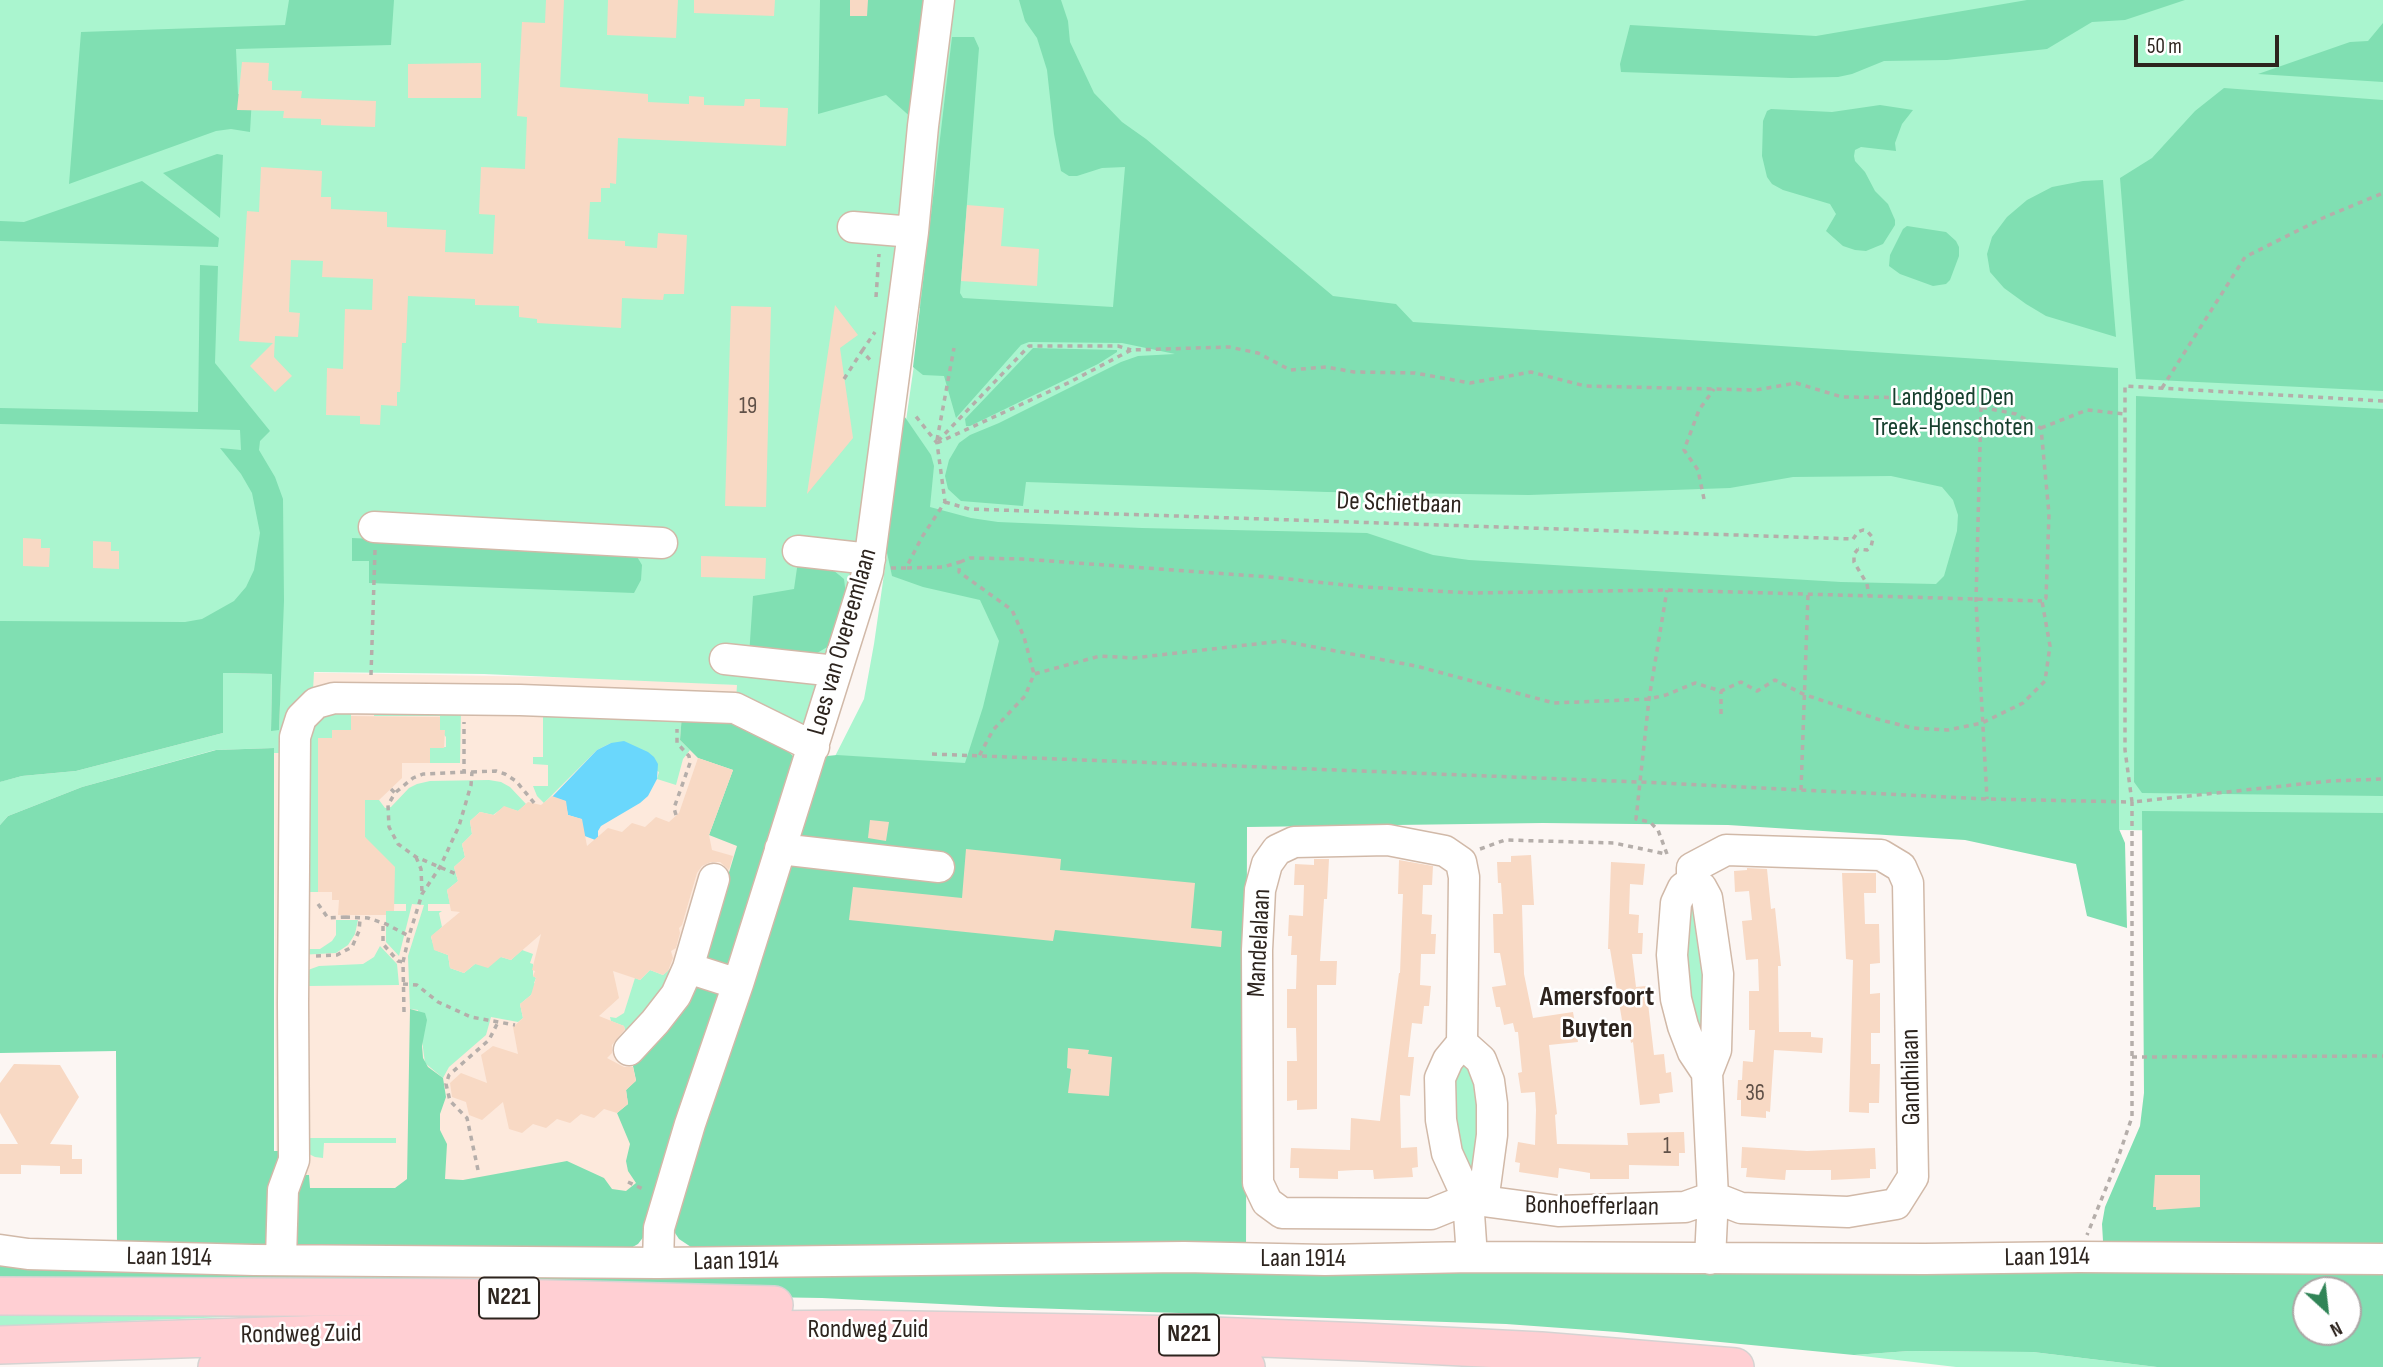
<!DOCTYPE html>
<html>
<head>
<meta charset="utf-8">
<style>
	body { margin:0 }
	#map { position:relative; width:2383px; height:1367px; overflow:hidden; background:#fcf6f3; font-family:"Sofia Sans Condensed",sans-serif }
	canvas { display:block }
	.north { position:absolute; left:2292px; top:1276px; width:70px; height:70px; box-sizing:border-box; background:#fff; border:2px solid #aba7a5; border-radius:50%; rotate:153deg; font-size:19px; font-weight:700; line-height:28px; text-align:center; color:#2d241e }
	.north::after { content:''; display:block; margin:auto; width:24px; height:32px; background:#318457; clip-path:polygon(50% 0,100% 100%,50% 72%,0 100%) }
	.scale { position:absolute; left:2134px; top:35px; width:145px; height:32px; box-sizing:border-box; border:4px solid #2d241e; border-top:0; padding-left:9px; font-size:21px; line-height:24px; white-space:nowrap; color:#2d241e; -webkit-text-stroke:5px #fff; paint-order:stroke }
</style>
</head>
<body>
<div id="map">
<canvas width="2383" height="1367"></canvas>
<div class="north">N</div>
<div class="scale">50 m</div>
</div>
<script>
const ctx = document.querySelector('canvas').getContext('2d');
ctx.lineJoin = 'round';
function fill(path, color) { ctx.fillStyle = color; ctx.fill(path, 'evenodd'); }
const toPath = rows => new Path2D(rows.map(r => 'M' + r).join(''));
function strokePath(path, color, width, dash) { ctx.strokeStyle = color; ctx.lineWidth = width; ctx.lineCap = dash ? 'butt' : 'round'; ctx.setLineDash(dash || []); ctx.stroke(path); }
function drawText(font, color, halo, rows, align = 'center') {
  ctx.font = font + ' "Sofia Sans Condensed",sans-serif'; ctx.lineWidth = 5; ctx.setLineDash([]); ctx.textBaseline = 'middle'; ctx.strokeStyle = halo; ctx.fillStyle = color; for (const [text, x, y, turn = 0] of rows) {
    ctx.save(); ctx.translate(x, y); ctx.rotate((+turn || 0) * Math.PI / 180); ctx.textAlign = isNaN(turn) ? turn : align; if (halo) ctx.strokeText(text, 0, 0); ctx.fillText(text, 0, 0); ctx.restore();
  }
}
fill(toPath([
	[281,672,598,678,820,689,634,1197,276,1193,274,748]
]), '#fde9dc');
fill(toPath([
	[0,0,924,0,903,209,860,530,831,690,812,729,736,700,737,685,484,674,314,672,313,690,289,753,274,753,274,748,215,750,82,787,8,816,0,825,0,782,3,781,22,776,76,771,223,733,223,673,272,674,271,730,279,730,281,672,0,670],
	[953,0,2383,0,2383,833,2030,829,823,780,864,699,874,644,922,309,919,308],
	[375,708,461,709,460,763,430,763,430,748,446,747,446,737,440,730,440,716,374,716],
	[351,709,351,730,332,730,332,738,318,738,318,892,307,892,307,723,311,718],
	[543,709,682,714,680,740,690,750,683,759,676,785,657,779,659,772,611,743,597,750,544,803,537,796,533,786,548,786,548,765,533,764,533,757,543,757],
	[489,780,501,782,510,787,526,804,518,811,504,807,493,815,480,812,470,821,472,834,462,844,465,857,454,867,458,881,447,890,450,904,428,904,428,911,442,911,439,913,442,927,431,937,435,950,448,955,450,968,464,973,475,964,501,957,511,960,522,950,533,954,530,963,533,964,533,976,536,978,534,983,537,985,531,995,520,1004,523,1018,518,1022,491,1017,486,1035,449,1067,443,1078,425,1063,418,1010,410,1009,408,956,424,905,412,904,399,956,386,942,386,911,406,911,406,904,387,904,365,837,365,793,372,800,379,800,385,808,391,807,409,788,417,784,430,781],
	[1689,890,1699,895,1709,1049,1683,995],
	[336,920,358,920,355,934,348,945,336,953,298,955,307,949,320,949,332,941,336,935],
	[380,946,397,964,399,985,309,986,309,1003,304,1003,304,974,308,970,319,966,363,964,374,957],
	[674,965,680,968,627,1039,624,1026,611,1021,610,1017,616,1018,624,1013,635,978,640,980,650,970,663,975],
	[1459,1060,1465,1060,1484,1087,1473,1190,1445,1104],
	[303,1124,309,1124,309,1138,396,1138,396,1143,324,1143,323,1158,315,1157,307,1153],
	[0,1301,279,1315,0,1326],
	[1909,1351,2033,1352,2157,1367,1956,1367,1854,1355]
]), '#aaf5cf');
fill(toPath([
	[289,0,394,0,391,45,236,49,238,94,252,97,250,132,231,129,216,131,69,184,81,32,285,25],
	[820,0,938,0,923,128,886,95,818,114],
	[1019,0,1061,0,1068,21,1070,42,1094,93,1122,122,1146,139,1333,296,1396,304,1413,322,2118,368,2119,829,2125,843,2127,928,2087,916,2076,864,1965,840,1728,825,1543,823,1247,827,1246,1250,703,1251,691,1247,679,1239,671,1227,818,762,827,756,837,755,965,763,983,707,999,641,980,600,923,587,892,576,886,548,898,407,931,455,934,466,930,507,971,518,998,522,1142,528,1367,533,1433,555,1469,560,1841,582,1936,584,1944,576,1957,531,1958,515,1953,500,1942,487,1891,476,1793,477,1730,488,1529,495,1327,492,1026,482,1023,506,961,501,948,489,945,476,949,460,959,443,970,435,999,423,1121,362,1138,356,1175,354,1122,343,1029,342,1021,345,956,418,944,376,923,375,913,367,952,37,974,37,979,48,960,293,963,298,1113,307,1125,167,1102,168,1077,176,1069,176,1061,171,1054,134,1047,70,1037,38,1025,21],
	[2027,0,2185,0,2125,20,2092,22,2047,49,1947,60,1884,61,1852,74,1838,77,1791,78,1621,72,1620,64,1630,25,1816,36],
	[2383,23,2383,82,2258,74,2350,42,2368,41],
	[2224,88,2383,100,2383,391,2136,379,2120,178,2152,158,2195,111],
	[1880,105,1913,110,1902,124,1895,143,1896,151,1861,147,1855,150,1854,156,1855,161,1865,172,1875,191,1888,204,1895,220,1895,225,1883,244,1866,251,1855,250,1843,246,1826,231,1836,214,1830,204,1783,190,1772,184,1767,177,1762,156,1763,121,1767,111,1771,109,1832,112],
	[217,154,223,155,220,218,163,173],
	[2103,180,2116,337,2046,316,2026,304,2004,288,1990,272,1987,254,1992,237,2007,217,2027,200,2052,187,2083,181],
	[142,181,219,238,218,247,0,241,0,221,24,222],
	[1907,226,1946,232,1956,241,1959,247,1959,256,1950,280,1946,284,1933,286,1900,274,1889,266,1890,255,1903,229],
	[200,265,218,266,215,363,270,431,260,441,259,450,275,477,283,499,284,601,279,730,271,731,272,674,223,673,223,733,76,771,22,776,0,782,0,621,185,622,202,619,234,601,246,587,254,570,260,533,252,493,241,474,220,448,241,450,240,430,0,424,0,408,198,412],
	[1033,348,1117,350,1117,352,1098,364,970,426,966,426,965,419],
	[2136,396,2383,409,2383,796,2142,793,2134,782],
	[352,538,633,550,642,565,641,580,634,593,369,583,369,561,352,561],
	[798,561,833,570,844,579,846,595,829,646,812,656,749,656,753,596,794,589],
	[682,714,732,715,784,747,797,760,734,972,702,962,737,846,709,835,733,770,698,758,680,740],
	[274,748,274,1151,288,1151,280,1175,309,1175,310,1188,395,1188,407,1179,410,1009,425,1013,427,1020,422,1046,423,1058,428,1067,443,1078,446,1097,440,1114,440,1130,447,1144,445,1179,463,1180,567,1161,604,1178,612,1189,626,1191,636,1183,628,1171,626,1161,630,1144,617,1113,628,1104,626,1090,636,1080,633,1066,645,1043,695,982,727,994,648,1231,638,1244,629,1249,117,1250,116,1051,0,1053,0,825,8,816,82,787,216,750],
	[2142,811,2383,813,2383,1245,2103,1241,2102,1224,2105,1207,2140,1126,2144,1093],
	[75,1265,2010,1273,2383,1271,2383,1367,2157,1367,2033,1352,1909,1351,1854,1355,1617,1332,1506,1324,1000,1307,822,1298,0,1284,0,1266],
	[2306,1290,2348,1290,2348,1332,2306,1332]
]), '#80dfb2');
fill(toPath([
	[624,741,648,752,654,757,658,764,657,779,648,796,640,803,601,826,598,831,598,841,582,835,581,819,568,815,565,801,552,797,597,750,611,743]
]), '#6ad7fc');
fill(toPath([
	[546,0,564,0,560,87,648,94,648,102,689,104,689,96,704,97,704,105,744,106,745,99,760,99,760,107,788,108,786,146,618,138,616,184,610,183,610,188,601,188,601,202,590,202,588,239,625,241,625,246,657,248,658,233,687,235,684,294,664,294,663,300,622,298,621,328,537,323,537,319,519,317,519,306,475,305,475,299,408,296,406,343,402,343,400,392,397,392,397,406,381,405,380,425,360,424,360,416,326,415,327,368,343,369,345,309,372,310,373,279,322,277,323,261,291,260,289,312,300,313,298,337,275,336,274,357,292,376,275,392,250,366,273,343,239,341,247,211,259,212,261,167,322,171,321,197,331,197,331,209,387,212,387,227,446,230,445,252,493,254,495,215,479,214,481,167,525,169,527,117,517,116,522,22,545,23],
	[608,0,678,0,676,38,607,35],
	[694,0,775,0,774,16,694,13],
	[850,0,868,0,867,16,850,16],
	[242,62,269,63,268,81,272,81,272,90,302,91,301,98,376,101,375,127,321,125,321,119,283,118,284,111,237,110],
	[481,63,481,98,408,98,408,64],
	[967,205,1004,208,1001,246,1039,249,1037,286,961,281],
	[835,305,858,335,840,348,853,438,807,494],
	[731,306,771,307,766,507,725,506],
	[23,538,41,539,41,548,50,548,49,567,23,566],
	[93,541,111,542,111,551,119,551,119,569,93,568],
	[701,556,766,558,765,579,701,577],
	[351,716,440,717,440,730,445,730,444,748,430,748,430,763,402,763,402,778,379,800,365,800,365,837,395,867,394,911,386,911,386,915,338,915,339,900,332,900,332,892,318,892,318,738,332,738,332,730,351,730],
	[698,758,733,770,709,835,712,850,733,856,729,870,720,862,711,862,702,866,697,873,682,925,679,928,680,933,676,948,671,951,673,958,668,971,663,975,650,970,640,980,613,971,619,998,599,1016,624,1026,625,1029,612,1045,612,1053,607,1058,624,1067,633,1067,636,1081,626,1090,628,1104,617,1113,604,1109,594,1118,581,1114,570,1123,557,1119,546,1128,533,1124,522,1133,509,1129,503,1102,482,1120,469,1115,466,1102,452,1097,450,1083,461,1073,487,1083,481,1055,493,1046,518,1054,513,1027,523,1018,520,1004,531,995,536,978,533,976,535,971,532,970,541,934,511,960,501,957,488,968,475,964,464,973,450,968,448,955,434,950,431,936,460,912,451,911,447,890,458,881,454,867,465,857,462,844,472,834,470,821,480,812,494,815,504,806,518,811,528,802,541,805,552,796,566,801,568,815,582,819,587,846,608,828,622,832,632,823,645,827,656,817,669,822,679,813],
	[870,820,889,822,886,841,868,838],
	[966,849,1061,859,1060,870,1195,883,1191,928,1222,931,1221,947,1055,930,1053,941,849,920,853,887,962,898],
	[1531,855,1534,905,1522,905,1524,974,1533,1018,1573,1012,1578,1042,1549,1045,1557,1114,1555,1115,1557,1144,1628,1145,1627,1133,1684,1132,1685,1153,1679,1153,1679,1166,1629,1165,1629,1179,1590,1179,1590,1173,1559,1168,1558,1178,1519,1172,1520,1163,1515,1162,1518,1142,1535,1145,1536,1110,1535,1092,1521,1093,1518,1073,1522,1072,1518,1032,1515,1032,1513,1023,1504,1025,1500,1007,1496,1007,1492,987,1506,985,1500,953,1494,953,1493,914,1503,914,1501,883,1498,883,1497,862,1511,862,1511,856],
	[1314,859,1329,859,1327,899,1324,899,1320,961,1337,961,1336,985,1317,985,1317,1109,1297,1110,1297,1100,1287,1101,1287,1061,1297,1061,1296,1028,1287,1028,1287,989,1296,989,1297,955,1291,955,1292,936,1288,936,1289,915,1303,916,1304,885,1294,885,1295,864,1314,865],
	[1399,860,1433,866,1432,885,1423,885,1422,914,1432,915,1431,934,1436,934,1435,954,1421,954,1420,985,1431,986,1429,1006,1424,1006,1422,1024,1412,1023,1408,1057,1414,1057,1410,1096,1400,1095,1401,1148,1417,1147,1418,1167,1412,1168,1413,1177,1374,1179,1373,1170,1356,1170,1338,1171,1338,1179,1299,1178,1299,1168,1290,1168,1291,1148,1350,1150,1351,1118,1380,1121,1399,973,1400,973,1403,894,1398,894],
	[1611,862,1645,864,1643,885,1630,884,1629,914,1639,915,1638,933,1643,933,1642,954,1632,954,1636,987,1646,986,1654,1055,1664,1054,1666,1073,1671,1072,1673,1092,1659,1094,1660,1103,1640,1105,1633,1042,1631,1043,1630,1038,1625,1038,1610,949,1608,949],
	[1747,868,1767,869,1771,909,1775,908,1781,966,1778,966,1779,1032,1811,1032,1811,1037,1823,1038,1822,1053,1774,1050,1770,1112,1766,1111,1766,1118,1741,1116,1741,1100,1737,1100,1738,1080,1742,1080,1743,1061,1753,1062,1755,1030,1749,1030,1749,991,1759,991,1758,959,1746,960,1742,921,1752,920,1749,891,1735,892,1734,871,1747,870],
	[1842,873,1876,873,1876,893,1864,893,1865,924,1879,924,1880,963,1870,964,1870,994,1880,993,1880,1033,1871,1033,1871,1064,1880,1064,1879,1103,1869,1103,1869,1113,1849,1112,1853,960,1846,959],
	[1068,1048,1089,1050,1088,1054,1112,1057,1109,1096,1068,1093,1071,1069,1067,1068],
	[14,1064,60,1065,79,1097,50,1144,72,1145,72,1159,82,1159,82,1174,60,1174,60,1166,21,1165,21,1174,0,1174,0,1144,18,1144,0,1113,0,1083],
	[1742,1147,1807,1151,1875,1148,1876,1169,1870,1169,1870,1178,1831,1180,1831,1170,1786,1170,1785,1180,1746,1177,1747,1168,1741,1168],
	[2155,1175,2200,1175,2200,1207,2156,1210,2156,1207,2153,1207]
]), '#f8d9c4');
const minor = toPath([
	[853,227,913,232],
	[374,527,662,543],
	[798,551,870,559],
	[725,659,836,671],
	[780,849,939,867],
	[1692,882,1692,868,1726,850,1881,855,1901,867,1908,883,1913,1177,1896,1204,1848,1212,1741,1208,1713,1197,1707,1073],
	[1692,882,1701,887,1707,898,1718,974,1716,1050,1707,1073,1693,1052,1683,1026,1676,999,1672,955,1676,903,1683,888,1692,882],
	[688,968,738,984],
	[1462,1043,1464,877,1461,862,1445,851,1388,840,1294,842,1277,850,1267,864,1260,890,1257,950,1258,1183,1267,1202,1282,1213,1431,1214,1468,1199,1485,1187,1492,1135,1492,1104,1489,1081,1481,1060,1462,1043,1448,1060,1440,1078,1441,1120,1447,1153,1468,1199,1472,1257],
	[629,1050,655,1022,676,995,688,968,714,879],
	[1468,1199,1558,1211,1685,1207,1713,1197,1710,1259],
	[0,1250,28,1254,254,1260,658,1263,1184,1257,1325,1260,1472,1257,1925,1259,2079,1257,2383,1259],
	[281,1259,283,1190,294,1160,293,1003,295,737,301,718,316,703,334,698,520,700,735,708,814,747],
	[658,1263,659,1228,690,1124,738,984,868,571,913,232,923,126,939,0]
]);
const major = toPath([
	[0,1296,509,1298,774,1305],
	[0,1345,330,1334,860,1329,1187,1335,1364,1342,1541,1351,1735,1367],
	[217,1367,404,1362,766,1358,1246,1367]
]);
strokePath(minor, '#d1b9a8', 33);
strokePath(major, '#d5d3d2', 40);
strokePath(toPath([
	[876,297,879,254],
	[862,351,875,332],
	[844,379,862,351,872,362],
	[2162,388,2245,257,2325,217,2383,193],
	[2383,401,2125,386,2125,750,2132,802,2330,781,2383,779],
	[1981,407,1976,601,1987,799],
	[2041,428,2087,410,2125,414],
	[937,440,954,348],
	[938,441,1029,346,1118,346,1131,350],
	[937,443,1070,382,1131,350,1229,347,1258,353,1290,370,1326,367,1354,372,1415,373,1470,383,1531,372,1585,386,1756,390,1796,383,1842,397,1959,398,1981,407,2016,414,2041,428,2049,514,2046,598,2042,601,2050,646,2045,681,2023,703,1982,723,1948,730,1912,728,1877,719,1803,694,1775,680,1757,691,1741,682,1721,691,1695,683,1666,695,1649,699,1554,703,1416,666,1282,641,1133,658,1100,656,1034,674,1025,696,993,730,978,758],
	[1704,499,1698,470,1684,450,1699,410,1714,389],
	[945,502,969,509,1853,539],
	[1853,539,1858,532,1863,530,1867,531,1873,538,1871,547,1867,550,1858,549],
	[1858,549,1854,554,1854,562,1867,584,1869,596],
	[960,562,970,558,1022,559,1269,577,1364,587,1471,593,1667,590,2042,601],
	[891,568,906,568,922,537,945,502,937,443,914,414],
	[907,568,943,567,960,562,959,572,1012,610,1024,637,1034,674],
	[371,675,375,550],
	[1721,714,1721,691],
	[932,754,1639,782,1987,799,2132,802,2132,1117,2117,1161,2087,1235],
	[472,772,496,771,505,774,516,781,535,804],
	[391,789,395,793,388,805,389,827,398,844,416,857,456,874],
	[1801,790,1808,594],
	[396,792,413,778,423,774,464,772],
	[676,815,674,808,690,763,689,756,677,743,677,729],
	[1480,849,1505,840,1614,843,1666,854],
	[1667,854,1658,830,1650,822,1636,819,1649,699,1667,590],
	[416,857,421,869,422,892],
	[318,904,328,918,345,917,345,915],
	[345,917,368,918,386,924,409,936],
	[383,926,383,944,398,961,403,962],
	[316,956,337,955,352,947,359,931,360,920],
	[403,984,417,985,438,1002,471,1017,515,1025],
	[404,1012,403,962,409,936,422,894,440,867,459,826,471,785,472,772,464,772,464,722],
	[2132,1057,2383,1056],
	[478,1170,467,1118,450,1101,446,1084,449,1075,489,1040,498,1022],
	[628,1182,645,1190]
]), '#b5aeaa', 3.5, [5, 5]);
strokePath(minor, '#fff', 30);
strokePath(major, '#ffcfd3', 37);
drawText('23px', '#605148', null, [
	["19",748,407],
	["36",1755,1094],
	["1",1667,1147]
]);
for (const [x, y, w] of [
	[509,1298,60],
	[1189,1335,60]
]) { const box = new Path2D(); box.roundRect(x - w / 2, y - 20.5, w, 41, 5); ctx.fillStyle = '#fff'; ctx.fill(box); strokePath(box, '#2d241e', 2); }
drawText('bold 24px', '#2d241e', null, [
	["N221",509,1298],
	["N221",1189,1335]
]);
drawText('26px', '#17402e', '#fff', [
	["Landgoed Den",1953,398],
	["Treek-Henschoten",1953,428]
]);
drawText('26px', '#2d241e', '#fff', [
	["De Schietbaan",1399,504,2],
	["Loes van Overeemlaan",843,642,-74],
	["Mandelalaan",1260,943,-87],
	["Gandhilaan",1912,1077,-91],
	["Bonhoefferlaan",1592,1207,1],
	["Laan 1914",169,1258,1],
	["Laan 1914",2047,1258,-1],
	["Laan 1914",1303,1259],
	["Laan 1914",736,1262,-1],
	["Rondweg Zuid",868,1330],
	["Rondweg Zuid",301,1335,-1]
]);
drawText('bold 28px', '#2d241e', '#fff', [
	["Amersfoort",1597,998],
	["Buyten",1597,1030]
]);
</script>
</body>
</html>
